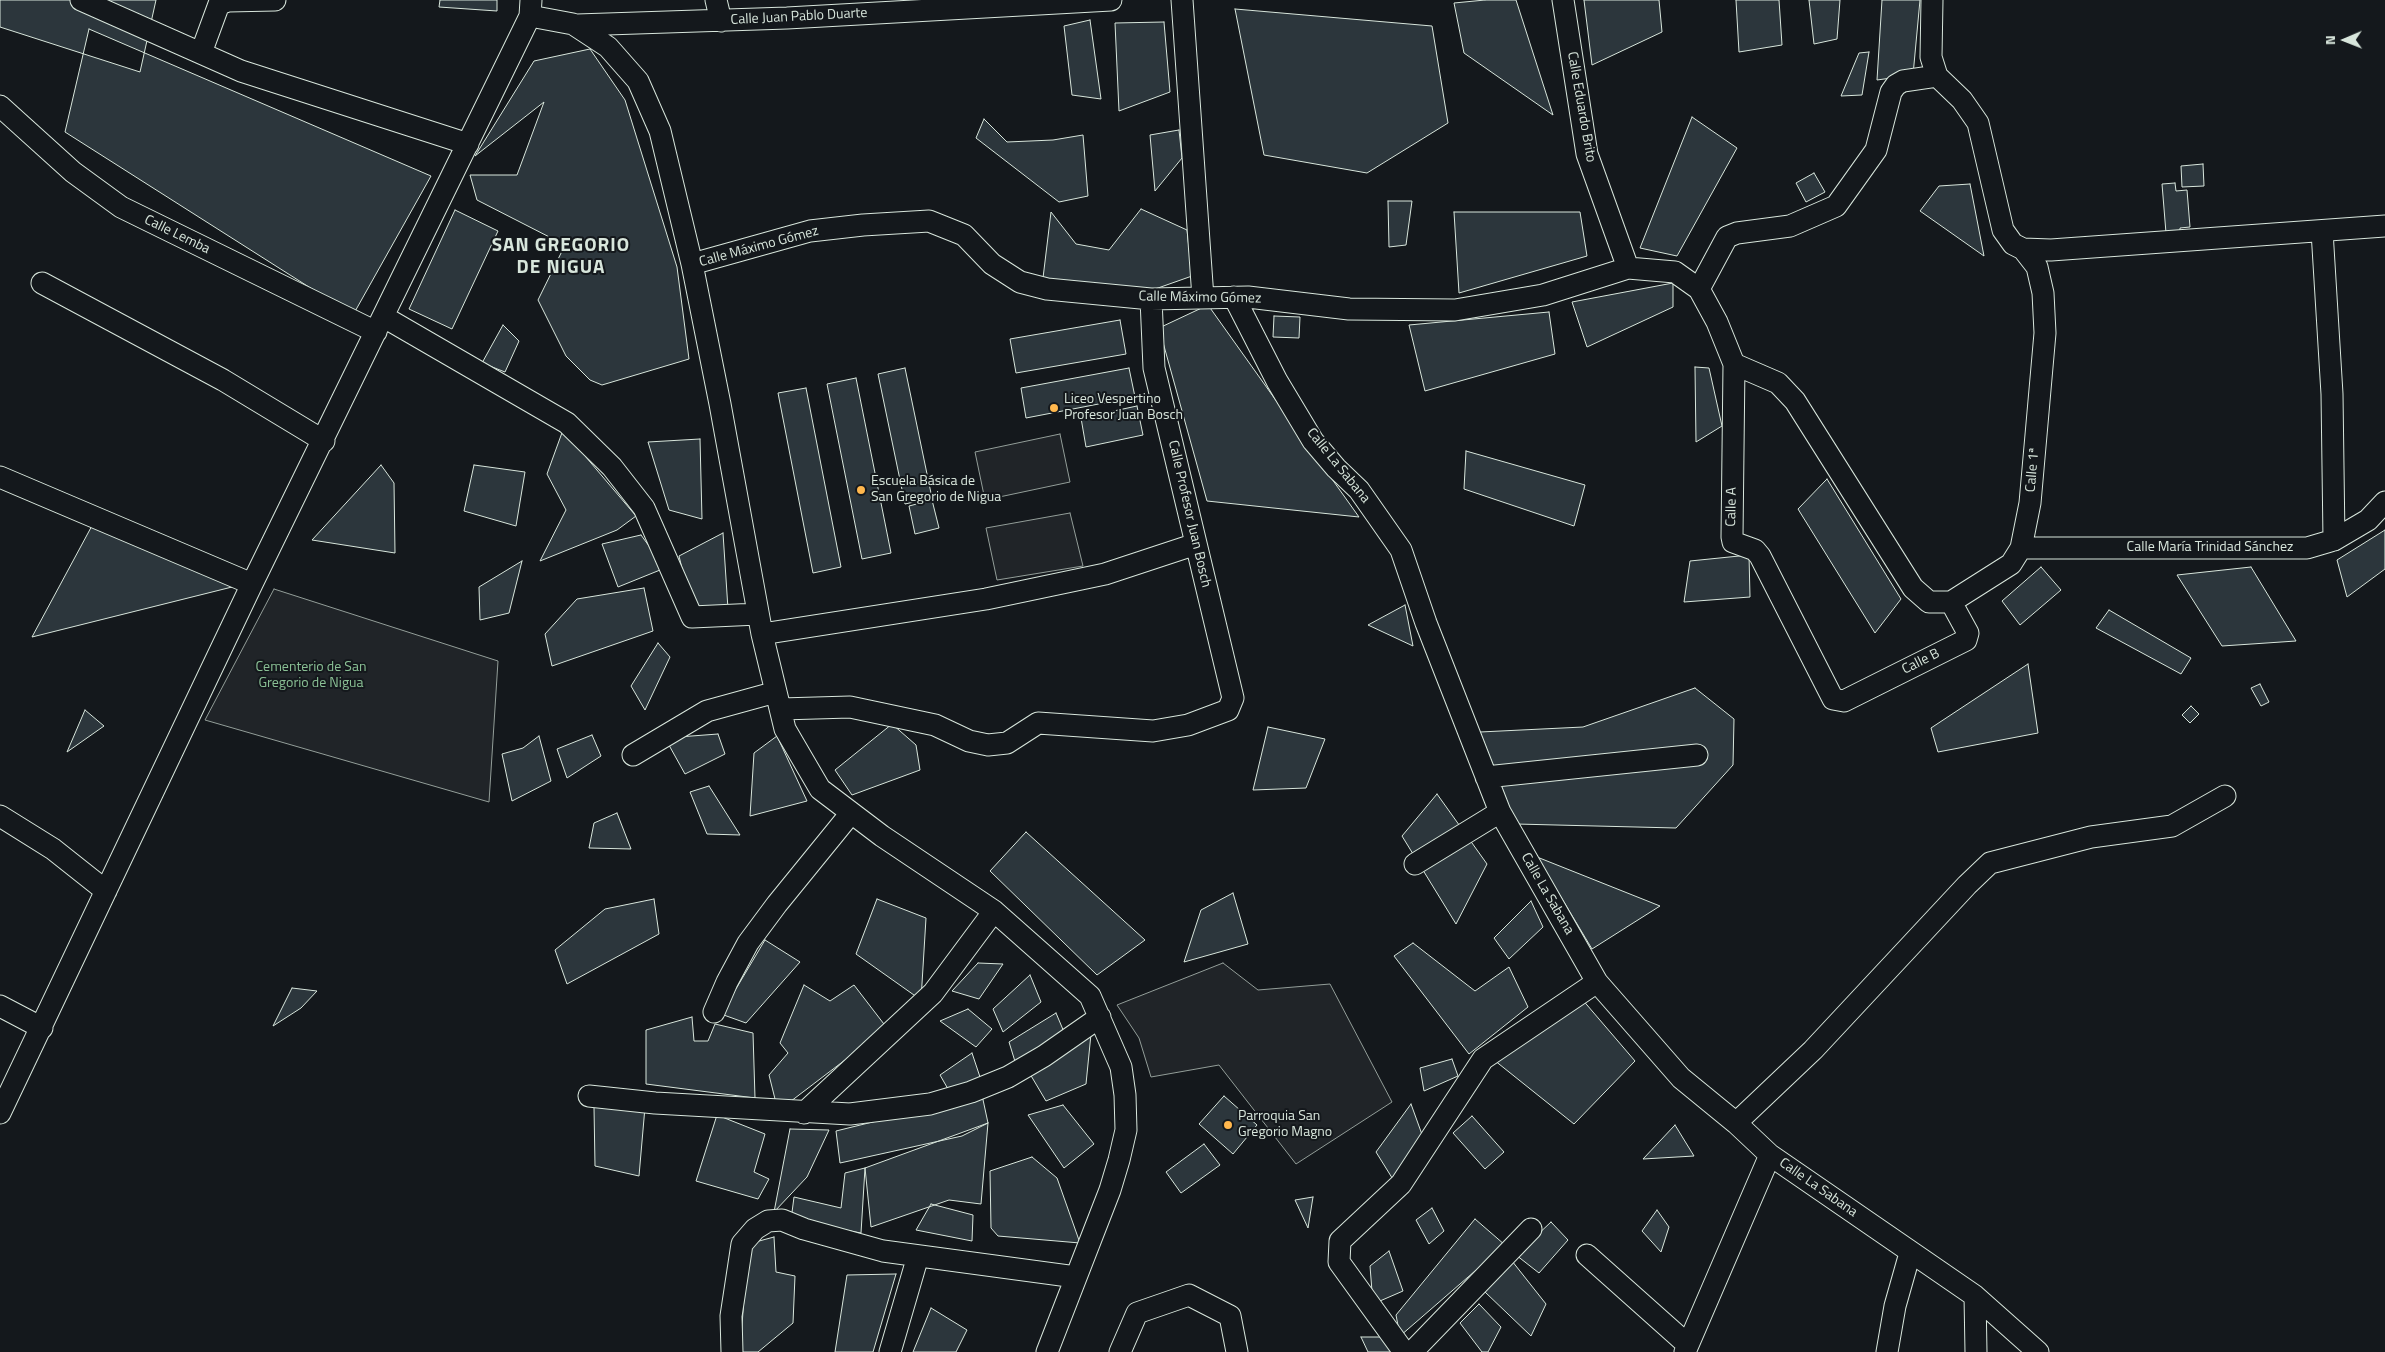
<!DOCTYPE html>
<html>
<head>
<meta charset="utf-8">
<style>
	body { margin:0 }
	#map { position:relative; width:2385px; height:1352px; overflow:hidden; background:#14181c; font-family:"Titillium Web",sans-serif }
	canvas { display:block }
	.north { position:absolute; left:2320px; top:15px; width:50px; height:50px; -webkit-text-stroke:4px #14181c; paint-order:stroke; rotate:269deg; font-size:14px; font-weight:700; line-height:20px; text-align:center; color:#d8e6dc }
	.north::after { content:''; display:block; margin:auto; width:18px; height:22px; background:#d8e6dc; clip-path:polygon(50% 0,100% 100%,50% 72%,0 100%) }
</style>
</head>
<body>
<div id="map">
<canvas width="2385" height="1352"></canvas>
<div class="north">N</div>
</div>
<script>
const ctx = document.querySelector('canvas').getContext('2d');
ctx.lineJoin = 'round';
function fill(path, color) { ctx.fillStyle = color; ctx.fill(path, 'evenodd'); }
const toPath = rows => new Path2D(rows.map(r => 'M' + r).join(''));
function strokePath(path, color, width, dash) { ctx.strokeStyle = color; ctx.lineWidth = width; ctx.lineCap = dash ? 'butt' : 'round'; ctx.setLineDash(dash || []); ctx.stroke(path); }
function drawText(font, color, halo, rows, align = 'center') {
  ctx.font = font + ' "Titillium Web",sans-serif'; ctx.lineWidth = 4; ctx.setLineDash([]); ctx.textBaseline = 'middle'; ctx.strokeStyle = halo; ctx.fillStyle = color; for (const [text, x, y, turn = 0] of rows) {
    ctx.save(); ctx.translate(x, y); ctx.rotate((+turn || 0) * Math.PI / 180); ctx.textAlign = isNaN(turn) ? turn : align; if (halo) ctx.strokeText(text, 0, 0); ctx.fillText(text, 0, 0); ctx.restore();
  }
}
const green = toPath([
	[1060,434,1070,482,985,500,975,452,1060,434],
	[1070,513,1083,566,997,580,986,528,1070,513],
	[274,589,498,661,489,802,205,720,274,589],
	[1223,963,1258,990,1330,984,1392,1102,1296,1164,1219,1065,1151,1077,1139,1038,1117,1005,1223,963]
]);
fill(green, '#202428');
strokePath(green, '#939e99', 1);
const building = toPath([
	[0,0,156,0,140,72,0,27,0,0],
	[440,0,497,0,497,11,439,7,440,0],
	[1485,0,1516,0,1553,115,1464,53,1454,3,1485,0],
	[1584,0,1659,0,1662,32,1592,65,1584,0],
	[1736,0,1779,0,1782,45,1739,52,1736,0],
	[1809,0,1840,0,1837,39,1814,44,1809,0],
	[1882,0,1920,0,1913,75,1877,80,1882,0],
	[1235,9,1432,26,1448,123,1367,173,1264,155,1235,9],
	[1090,20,1101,99,1072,95,1064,26,1090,20],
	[1164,22,1170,92,1119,111,1115,23,1164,22],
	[89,29,431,176,353,315,65,132,89,29],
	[590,49,625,100,677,267,689,359,602,385,590,380,566,356,538,300,565,245,477,200,470,175,517,175,544,102,475,156,534,61,590,49],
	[1869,52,1862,95,1841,96,1859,53,1869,52],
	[1692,117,1737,148,1677,256,1640,248,1692,117],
	[984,119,1007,142,1053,140,1083,135,1088,196,1059,202,976,138,984,119],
	[1179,130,1182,158,1155,191,1150,135,1179,130],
	[2203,164,2204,186,2182,187,2181,166,2203,164],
	[1814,173,1825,192,1806,202,1796,183,1814,173],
	[2175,183,2176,191,2187,190,2190,227,2180,228,2180,232,2166,233,2162,184,2175,183],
	[1970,184,1984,256,1920,211,1939,186,1970,184],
	[1388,201,1412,201,1406,245,1389,247,1388,201],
	[1141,209,1187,230,1192,276,1141,294,1043,278,1051,212,1076,244,1109,250,1141,209],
	[455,210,498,231,452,329,409,309,455,210],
	[1454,212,1580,212,1587,256,1459,293,1454,212],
	[1673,283,1673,307,1587,347,1572,302,1673,283],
	[1208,305,1359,517,1207,501,1159,328,1208,305],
	[1549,312,1555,354,1425,391,1409,325,1549,312],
	[1274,316,1300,317,1299,338,1273,337,1274,316],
	[1120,320,1126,354,1016,373,1010,339,1120,320],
	[503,325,519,341,505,372,482,363,503,325],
	[1695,367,1709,368,1722,426,1696,442,1695,367],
	[905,368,932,498,905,504,878,374,905,368],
	[1129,368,1135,397,1026,418,1021,388,1129,368],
	[856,378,891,553,862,559,827,384,856,378],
	[806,388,841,567,813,573,778,393,806,388],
	[1137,406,1143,435,1086,447,1081,418,1137,406],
	[563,430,636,516,617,530,540,561,566,510,547,474,563,430],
	[700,439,702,519,669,510,648,442,700,439],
	[1466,451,1585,485,1574,526,1464,489,1466,451],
	[381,465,394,483,395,553,312,540,381,465],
	[474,465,525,472,516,526,464,511,474,465],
	[1827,479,1901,599,1875,633,1798,509,1827,479],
	[932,500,939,528,915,534,909,506,932,500],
	[94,522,232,587,32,637,94,522],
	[2385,530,2385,569,2347,597,2337,560,2385,530],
	[723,533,728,609,693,614,679,556,723,533],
	[641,535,665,568,618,587,602,544,641,535],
	[1749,555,1750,597,1684,602,1690,561,1749,555],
	[522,561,509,613,480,620,479,587,522,561],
	[2041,567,2061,590,2020,625,2002,601,2041,567],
	[2251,567,2296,641,2222,646,2177,575,2251,567],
	[644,588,653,631,552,666,545,634,577,599,644,588],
	[1405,605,1413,646,1368,625,1405,605],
	[2109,610,2191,658,2181,674,2096,628,2109,610],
	[658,643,670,657,645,710,631,686,658,643],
	[2028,664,2038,733,1938,752,1931,728,2028,664],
	[2260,684,2269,702,2261,706,2251,688,2260,684],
	[1695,688,1734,719,1733,765,1676,828,1516,824,1480,732,1583,727,1695,688],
	[2191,706,2199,714,2190,723,2182,715,2191,706],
	[85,710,104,726,67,752,85,710],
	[892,724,916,745,920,770,852,795,835,770,892,724],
	[1268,727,1325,739,1306,788,1253,790,1268,727],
	[718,734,725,754,685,774,665,738,718,734],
	[592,735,601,756,567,778,557,749,592,735],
	[539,736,551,781,512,801,502,754,523,748,539,736],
	[777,736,807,801,750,816,754,753,777,736],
	[709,786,740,835,707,834,690,792,709,786],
	[1437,794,1487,864,1456,924,1402,836,1437,794],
	[617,813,631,849,589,848,594,823,617,813],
	[1026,832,1145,940,1097,975,990,871,1026,832],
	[1537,857,1660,906,1592,949,1537,857],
	[1233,893,1248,944,1184,962,1201,910,1233,893],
	[654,899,659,934,567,984,555,950,605,909,654,899],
	[877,899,926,918,921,1000,856,954,877,899],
	[1531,901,1543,927,1509,959,1494,938,1531,901],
	[765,940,800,962,746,1023,721,1014,765,940],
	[1413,943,1475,991,1509,967,1528,1007,1469,1054,1394,956,1413,943],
	[978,963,1003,964,979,999,952,991,978,963],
	[1030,975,1041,1002,1003,1032,993,1009,1030,975],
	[804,985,830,1001,854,985,887,1028,778,1111,769,1075,788,1053,780,1043,804,985],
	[292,988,317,991,301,1008,273,1026,292,988],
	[1581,998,1635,1061,1574,1124,1494,1060,1581,998],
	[968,1009,992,1029,976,1047,940,1021,968,1009],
	[1056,1013,1064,1032,1017,1068,1009,1042,1056,1013],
	[692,1017,694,1041,708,1041,715,1024,753,1033,755,1098,646,1084,646,1030,692,1017],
	[1091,1034,1086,1084,1046,1101,1030,1074,1091,1034],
	[972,1053,982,1083,952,1096,940,1075,972,1053],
	[1452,1059,1458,1076,1424,1091,1420,1068,1452,1059],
	[982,1095,988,1123,962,1136,840,1163,836,1131,982,1095],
	[1224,1096,1257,1125,1233,1154,1199,1124,1224,1096],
	[1411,1104,1424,1140,1394,1181,1376,1152,1411,1104],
	[1063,1105,1094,1144,1064,1168,1028,1115,1063,1105],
	[594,1107,645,1107,639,1176,595,1166,594,1107],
	[717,1115,765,1134,754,1172,769,1179,758,1199,696,1181,717,1115],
	[1472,1116,1504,1152,1485,1169,1453,1133,1472,1116],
	[988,1123,981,1204,949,1200,871,1227,865,1168,988,1123],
	[1675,1125,1694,1156,1643,1159,1675,1125],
	[790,1129,829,1130,807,1177,774,1212,790,1129],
	[1204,1144,1220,1165,1181,1193,1166,1172,1204,1144],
	[1032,1157,1057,1178,1080,1243,998,1236,991,1228,990,1171,1032,1157],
	[865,1168,861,1233,791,1220,794,1197,841,1208,845,1173,865,1168],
	[1313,1197,1308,1228,1295,1200,1313,1197],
	[931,1204,973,1215,972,1241,916,1230,931,1204],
	[1432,1208,1444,1231,1429,1244,1416,1220,1432,1208],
	[1657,1210,1669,1227,1661,1252,1642,1231,1657,1210],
	[1475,1219,1505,1245,1400,1336,1396,1315,1475,1219],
	[1551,1222,1568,1240,1539,1273,1516,1255,1551,1222],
	[774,1237,776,1272,795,1276,793,1323,758,1352,740,1352,748,1244,774,1237],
	[1389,1251,1403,1291,1373,1304,1370,1266,1389,1251],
	[1512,1261,1546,1304,1531,1336,1485,1292,1512,1261],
	[896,1274,873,1352,835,1352,847,1275,896,1274],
	[1479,1304,1501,1327,1488,1352,1482,1352,1460,1323,1479,1304],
	[931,1308,967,1330,956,1352,913,1352,931,1308],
	[1361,1337,1384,1337,1391,1352,1368,1352,1361,1337]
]);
fill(building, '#2c363c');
strokePath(building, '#d8e6dc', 1);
const minor = toPath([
	[81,0,241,71,468,144],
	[716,0,721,21],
	[1182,0,1203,298],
	[1563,0,1587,154,1628,268],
	[530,16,573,24,608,47,638,81,660,131,692,264,720,404,762,634,785,729,820,789,882,836,994,911,1090,996,1121,1067,1125,1095,1126,1130,1119,1160,1110,1190,1047,1352],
	[577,25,787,18,1111,0],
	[201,53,219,4,228,1,275,0],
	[0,106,73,172,121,207,376,332],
	[2322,231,2332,394,2334,540],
	[2023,249,2051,250,2385,226],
	[692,264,810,231,863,225,929,221,964,235,992,264,1020,282,1047,289,1151,299,1248,297,1349,309,1455,310,1543,295,1628,268,1675,272,1699,289,1717,322,1734,364,1732,537,1733,542,1755,550,1760,556,1833,699,1844,701,1966,640,1968,633,1951,602],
	[42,283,223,380,324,441],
	[1699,289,1727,237,1737,233,1790,226,1836,206,1876,150,1891,92,1896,85,1903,81,1937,76],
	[1234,297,1277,381,1313,441,1336,468,1359,490,1401,550,1426,623,1500,812,1597,982,1681,1078,1736,1123,1770,1155,1975,1296,2038,1352],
	[384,317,567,423,612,467,644,508,692,617,758,614],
	[1734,364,1778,383,1795,401,1913,588,1929,602,1951,602,2011,564,2021,548,2030,503,2045,333,2043,293,2037,267,2023,249,2013,244,2003,230,1978,123,1962,100,1937,76,1931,57,1932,0],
	[0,477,252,584],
	[2021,548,2307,548,2334,540,2368,520,2385,502],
	[762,634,986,599,1105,574,1196,544],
	[781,709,850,707,935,725,969,741,988,745,1007,743,1038,723,1153,731,1188,725,1228,710,1233,698,1154,368,1151,299],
	[633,755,707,711,776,692],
	[1486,777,1697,755],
	[0,816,53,849,106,891],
	[1415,864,1500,812],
	[0,1006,42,1028],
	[714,1012,727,982,748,943,777,904,851,813],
	[589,1096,655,1103,850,1114,930,1104,971,1092,1008,1077,1044,1056,1100,1017],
	[0,1113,252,584,530,16,531,0],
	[804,1113,933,993,994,911],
	[1736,1123,1813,1050,1967,885,1990,863,2091,837,2172,826,2225,796],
	[1587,1255,1688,1345],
	[1975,1296,1976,1352],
	[732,1352,731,1316,742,1244,755,1229,768,1221,782,1220,804,1229,883,1251,1076,1277],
	[890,1352,918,1256],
	[1120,1352,1137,1313,1189,1295,1230,1316,1237,1352],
	[1404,1352,1339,1262,1340,1241,1401,1184,1483,1059,1597,982],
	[1412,1352,1531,1229],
	[1685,1352,1770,1155],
	[1887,1352,1895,1306,1910,1253]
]);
strokePath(minor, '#d8e6dc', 23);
strokePath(minor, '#14181c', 21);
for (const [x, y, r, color] of [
	[1054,408,5,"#ffb74d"],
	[861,490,5,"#ffb74d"],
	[1228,1125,5,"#ffb74d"]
]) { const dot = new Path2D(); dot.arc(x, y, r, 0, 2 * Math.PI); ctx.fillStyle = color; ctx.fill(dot); strokePath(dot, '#14181c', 2); }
drawText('14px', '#d8e6dc', '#14181c', [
	["Calle Juan Pablo Duarte",799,17,-3],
	["Calle Eduardo Brito",1581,107,80],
	["Calle Lemba",177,235,26],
	["Calle Máximo Gómez",759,247,-15],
	["Calle Máximo Gómez",1200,298,1],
	["Calle La Sabana",1338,466,51],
	["Calle 1ª",2033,470,-85],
	["Calle A",1732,507,-89],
	["Calle Profesor Juan Bosch",1189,514,77],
	["Calle María Trinidad Sánchez",2210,548],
	["Calle B",1921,662,-27],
	["Calle La Sabana",1547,894,60],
	["Calle La Sabana",1818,1188,35]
]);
drawText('14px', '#d8e6dc', '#14181c', [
	["Liceo Vespertino",1064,400],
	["Profesor Juan Bosch",1064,416],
	["Escuela Básica de",871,482],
	["San Gregorio de Nigua",871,498],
	["Parroquia San",1238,1117],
	["Gregorio Magno",1238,1133]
], 'left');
drawText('14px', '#8ac095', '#14181c', [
	["Cementerio de San",311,668],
	["Gregorio de Nigua",311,684]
]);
ctx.letterSpacing = '1px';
drawText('bold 19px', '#d8e6dc', '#14181c', [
	["SAN GREGORIO",561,246],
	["DE NIGUA",561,268]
]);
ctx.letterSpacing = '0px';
</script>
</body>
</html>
